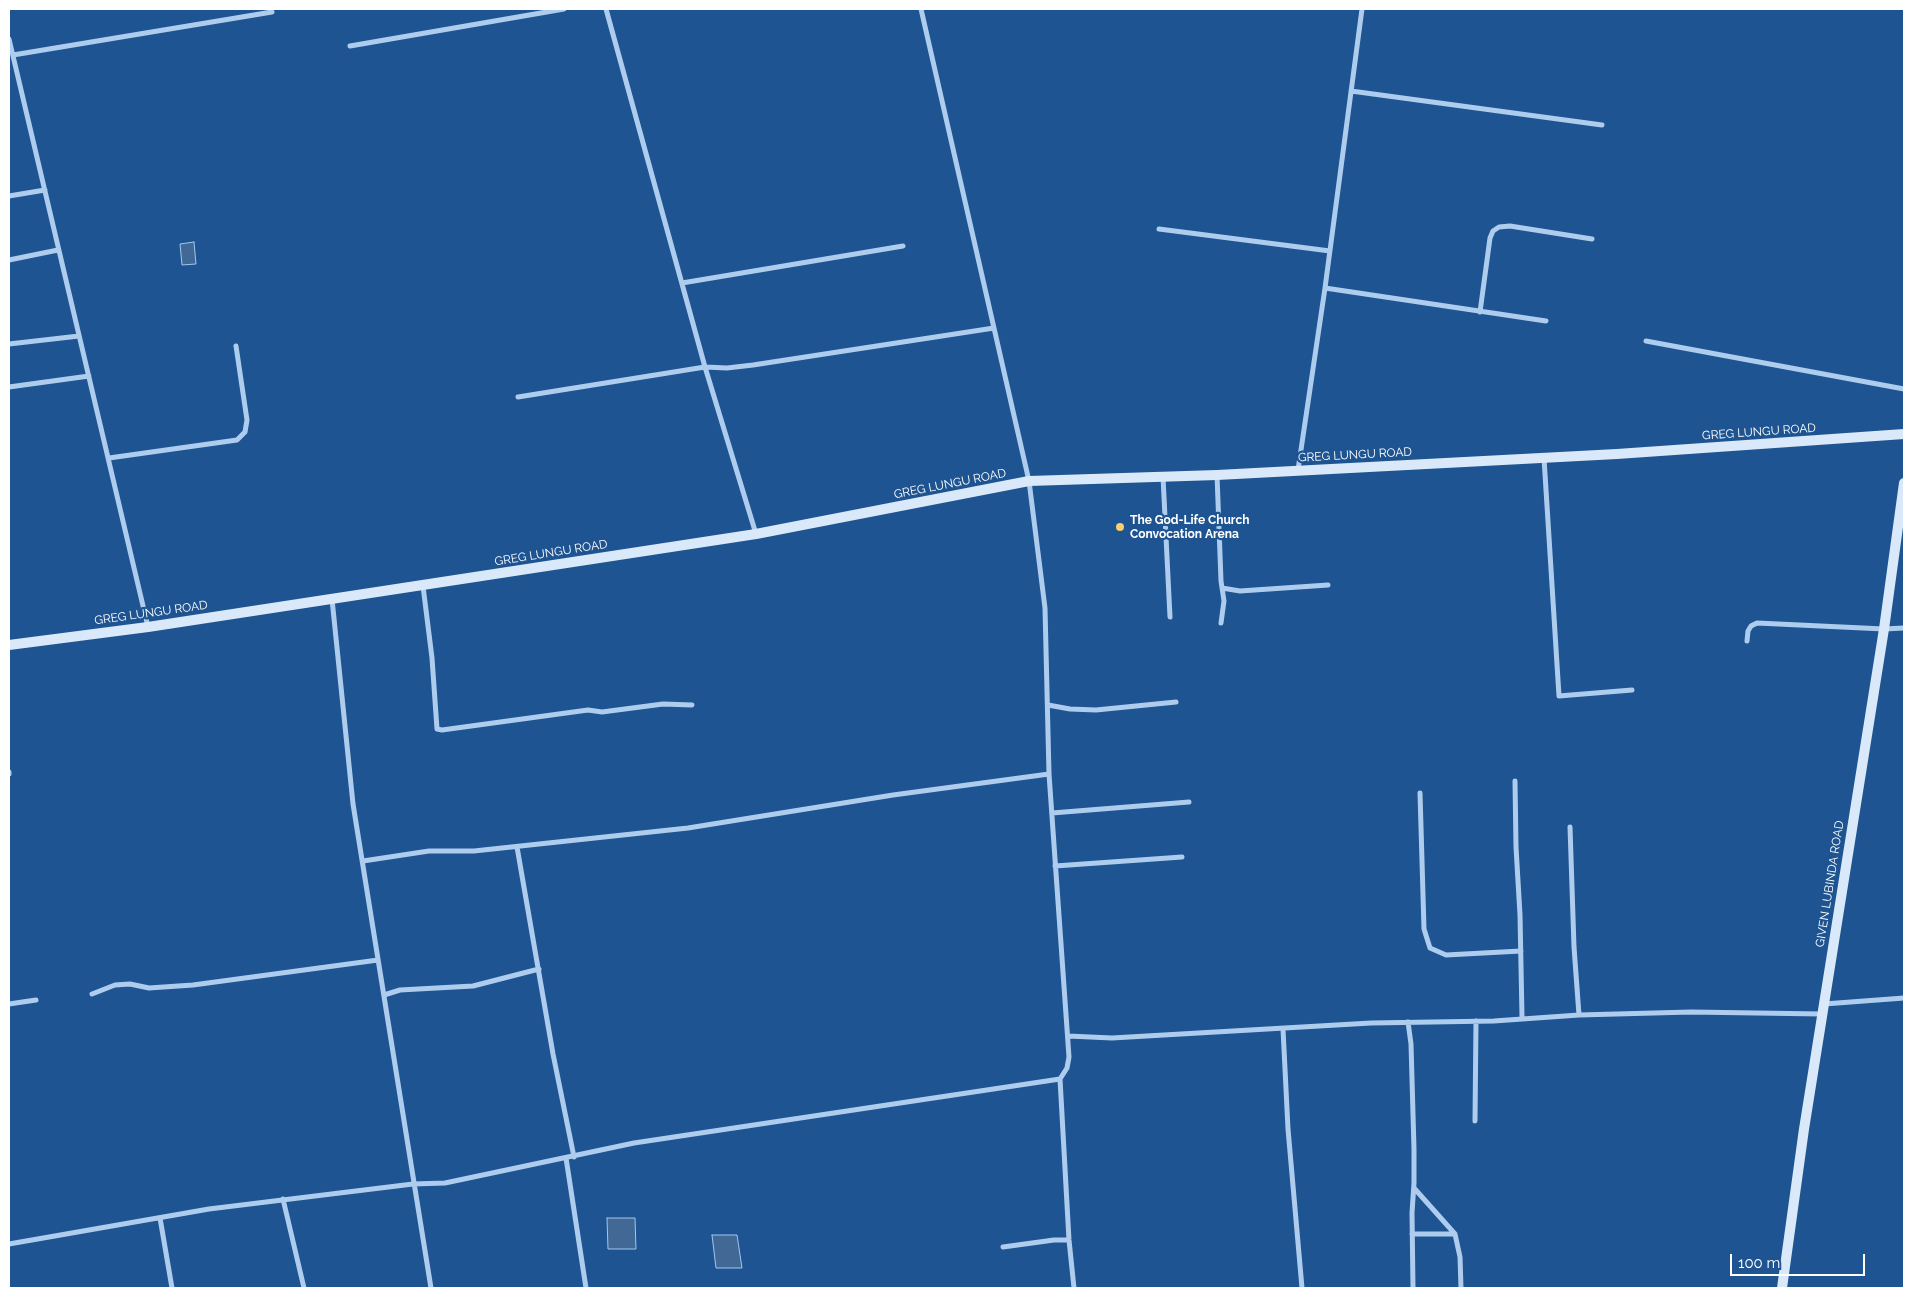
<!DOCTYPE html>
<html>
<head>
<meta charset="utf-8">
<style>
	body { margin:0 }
	#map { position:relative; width:1913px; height:1297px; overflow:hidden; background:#1e5491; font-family:Raleway,sans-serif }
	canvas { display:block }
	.frame { position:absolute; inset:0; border:10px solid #fff; pointer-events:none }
	.scale { position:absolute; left:1730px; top:1254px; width:135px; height:22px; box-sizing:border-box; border:2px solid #fff; border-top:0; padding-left:6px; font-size:15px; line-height:18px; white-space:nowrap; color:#fff; -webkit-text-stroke:4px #1e5491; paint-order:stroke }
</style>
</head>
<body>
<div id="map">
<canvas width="1913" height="1297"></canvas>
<div class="frame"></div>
<div class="scale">100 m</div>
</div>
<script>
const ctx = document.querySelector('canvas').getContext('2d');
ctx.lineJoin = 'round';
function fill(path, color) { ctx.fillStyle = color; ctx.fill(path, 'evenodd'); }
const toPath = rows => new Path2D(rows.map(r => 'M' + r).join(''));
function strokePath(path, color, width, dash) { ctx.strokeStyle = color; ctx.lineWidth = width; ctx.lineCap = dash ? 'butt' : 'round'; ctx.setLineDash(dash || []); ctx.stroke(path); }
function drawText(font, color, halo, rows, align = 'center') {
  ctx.font = font + ' Raleway,sans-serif'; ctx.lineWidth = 4.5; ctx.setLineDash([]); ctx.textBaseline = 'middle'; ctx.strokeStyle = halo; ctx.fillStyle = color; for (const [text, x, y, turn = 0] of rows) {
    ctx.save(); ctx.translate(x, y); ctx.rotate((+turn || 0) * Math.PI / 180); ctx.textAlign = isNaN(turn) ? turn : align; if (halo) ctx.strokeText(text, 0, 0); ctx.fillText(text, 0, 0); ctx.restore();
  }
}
const water = toPath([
	[194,242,196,264,182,265,180,244,194,242],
	[607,1218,635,1218,636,1249,608,1249,607,1218],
	[712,1235,737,1235,742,1268,716,1268,712,1235]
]);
fill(water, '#426995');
strokePath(water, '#a1c8ef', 1);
strokePath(toPath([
	[606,9,705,367,756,534],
	[921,9,1029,481,1045,608,1049,774,1069,1057,1067,1068,1060,1079,1069,1240,1074,1288],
	[9,39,148,627],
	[350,46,564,9],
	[13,55,272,12],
	[1351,91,1602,125],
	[9,196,45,190],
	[1159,229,1330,251],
	[9,260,58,250],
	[682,283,903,246],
	[1325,288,1546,321],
	[1480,312,1490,238,1493,231,1499,227,1510,226,1592,239],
	[1646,341,1904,389],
	[9,344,79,336],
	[9,387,89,376],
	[518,397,705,367,727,368,753,365,994,328],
	[109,458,237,440,245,432,247,420,236,346],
	[1544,458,1559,696,1632,690],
	[1298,470,1325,288,1362,9],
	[1217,475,1221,581,1224,601,1221,623],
	[1163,477,1170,617],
	[423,586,432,658,437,729,442,730,588,710,602,712,663,704,692,705],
	[1222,588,1240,591,1328,585],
	[332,599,353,804,431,1288],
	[1747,641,1748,631,1751,626,1757,623,1884,629,1904,628],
	[1048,705,1070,709,1096,710,1176,702],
	[9,772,9,774],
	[1515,781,1516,847,1520,915,1522,1017],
	[1420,793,1424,929,1430,948,1446,955,1521,951],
	[1052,813,1189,802],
	[1570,827,1574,947,1579,1015],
	[517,847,553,1054,574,1157],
	[363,861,429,851,474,851,688,828,893,795,1049,774],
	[1055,866,1182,857],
	[92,994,115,985,130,984,149,988,193,985,378,960],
	[384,995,400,990,473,986,539,969],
	[9,1004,36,1000],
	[1824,1004,1904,998],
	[1408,1022,1411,1044,1414,1149,1414,1183,1412,1213,1413,1288],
	[1283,1029,1288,1129,1302,1288],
	[1068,1036,1112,1038,1371,1023,1494,1021,1579,1015,1691,1012,1822,1014],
	[1475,1121,1476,1021],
	[566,1158,586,1288],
	[1414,1188,1455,1234,1460,1257,1461,1288],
	[283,1199,304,1288],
	[160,1218,172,1288],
	[1412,1234,1455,1234],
	[9,1244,209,1209,413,1184,445,1183,634,1143,1060,1079],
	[1003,1247,1054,1240,1069,1240]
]), '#aecdee', 5);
strokePath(toPath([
	[9,645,148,627,756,534,1029,481,1217,475,1617,454,1904,434],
	[1782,1288,1804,1129,1884,629,1904,483]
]), '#dae9fa', 10);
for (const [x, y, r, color] of [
	[1120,527,5,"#fdce6d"]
]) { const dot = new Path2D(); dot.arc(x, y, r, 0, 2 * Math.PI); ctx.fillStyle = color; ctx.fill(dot); strokePath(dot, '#1e5491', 2); }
drawText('12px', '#fff', '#1e5491', [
	["GREG LUNGU ROAD",1759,432,-4],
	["GREG LUNGU ROAD",1355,455,-3],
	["GREG LUNGU ROAD",950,484,-11],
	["GREG LUNGU ROAD",551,553,-9],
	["GREG LUNGU ROAD",151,613,-8],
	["GIVEN LUBINDA ROAD",1830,884,-81]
]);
drawText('bold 12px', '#fff', '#1e5491', [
	["The God-Life Church",1130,520],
	["Convocation Arena",1130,534]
], 'left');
</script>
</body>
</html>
